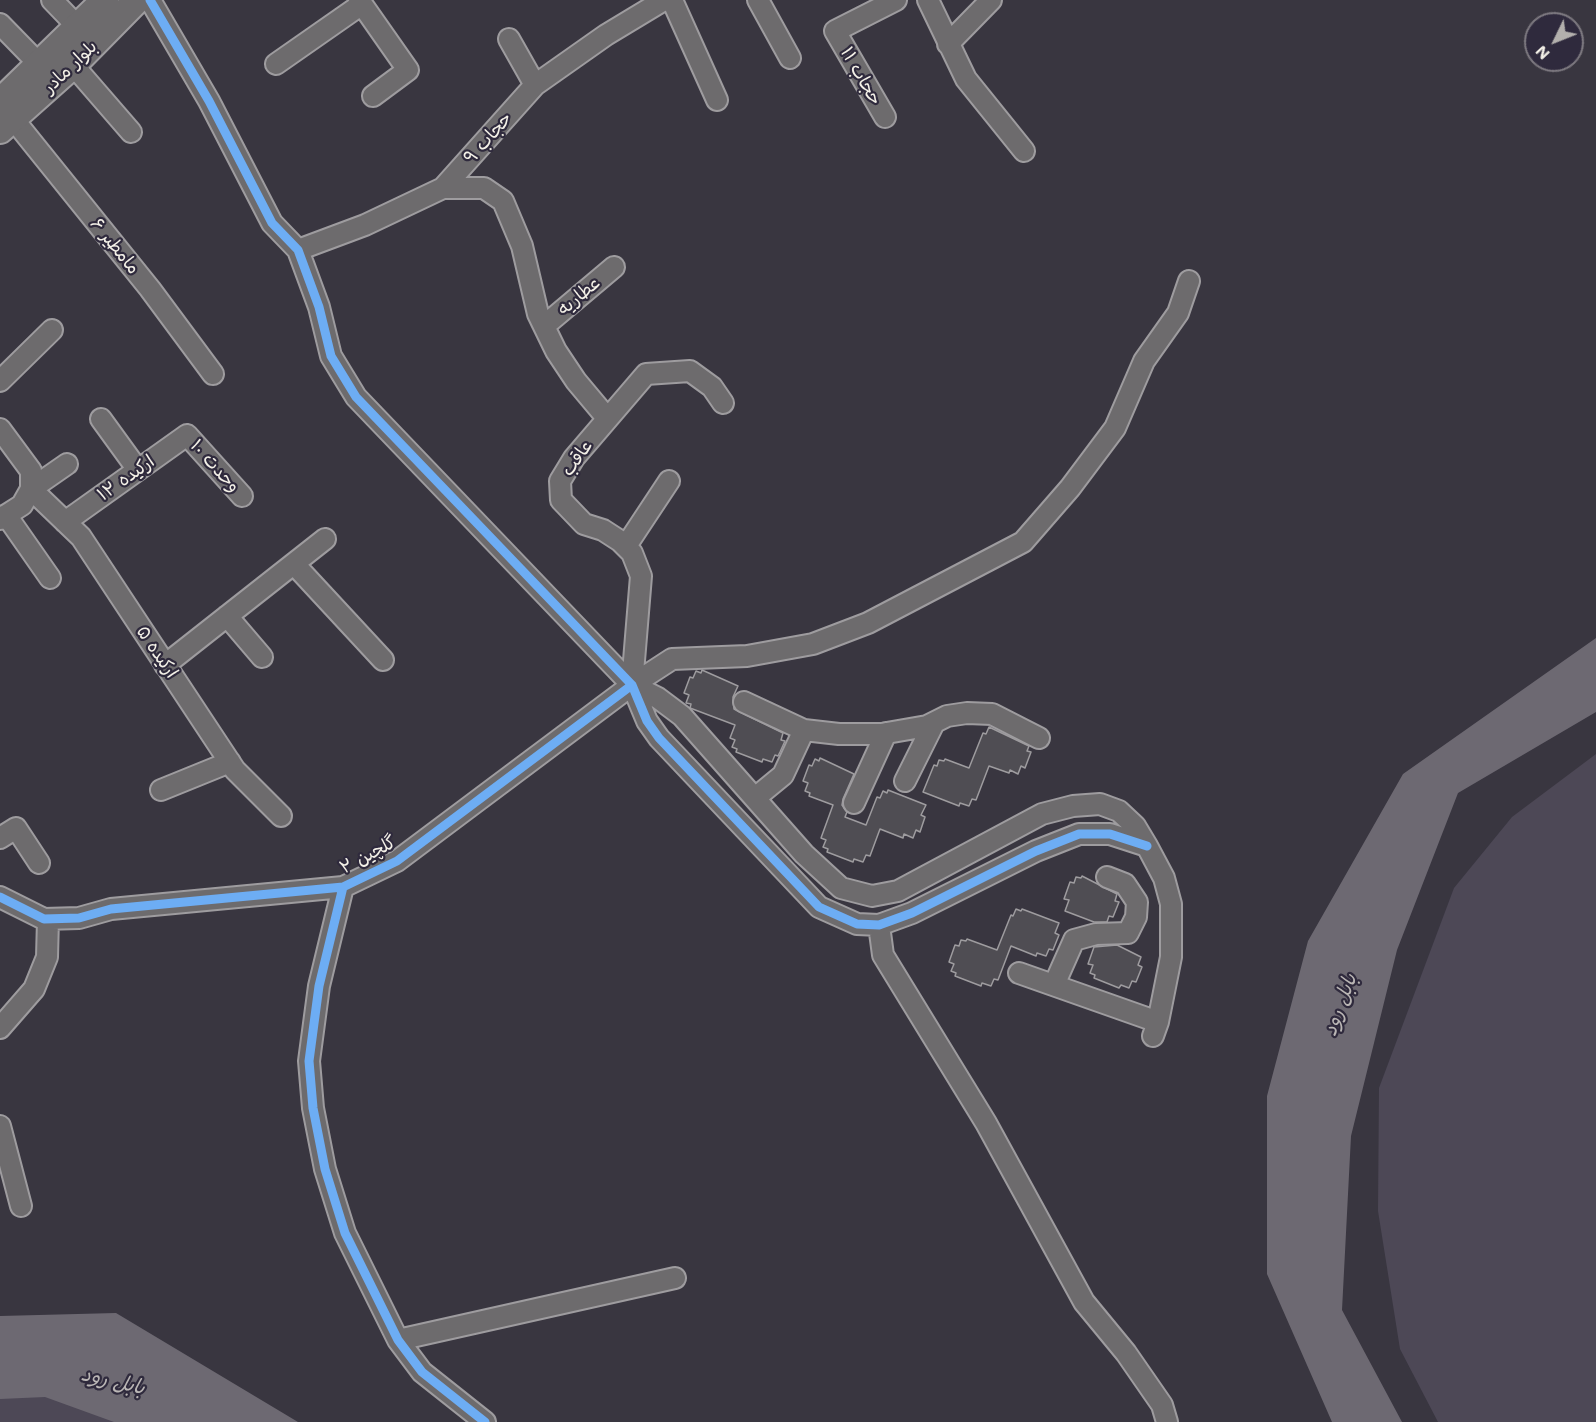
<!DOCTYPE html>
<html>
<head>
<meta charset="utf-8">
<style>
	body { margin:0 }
	#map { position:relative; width:1596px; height:1422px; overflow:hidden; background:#393640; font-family:Mali,sans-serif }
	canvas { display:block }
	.north { position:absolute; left:1524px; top:12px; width:60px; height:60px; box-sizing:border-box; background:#2f2a3d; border:2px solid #7e7a81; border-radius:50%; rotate:227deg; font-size:16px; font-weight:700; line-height:24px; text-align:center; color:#f4f1e8 }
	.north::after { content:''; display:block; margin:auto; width:21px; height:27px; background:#b3b0ad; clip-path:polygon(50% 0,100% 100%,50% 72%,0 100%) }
</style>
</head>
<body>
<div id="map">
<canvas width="1596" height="1422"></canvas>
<div class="north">N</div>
</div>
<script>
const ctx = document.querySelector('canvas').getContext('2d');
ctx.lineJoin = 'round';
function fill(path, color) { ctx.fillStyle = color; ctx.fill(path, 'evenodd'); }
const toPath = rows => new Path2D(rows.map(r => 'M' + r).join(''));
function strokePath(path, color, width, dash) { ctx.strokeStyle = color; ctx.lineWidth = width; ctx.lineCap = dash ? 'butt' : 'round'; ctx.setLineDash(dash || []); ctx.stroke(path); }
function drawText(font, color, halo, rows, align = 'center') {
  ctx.font = font + ' Mali,"Playpen Sans Arabic",sans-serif'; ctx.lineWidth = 4.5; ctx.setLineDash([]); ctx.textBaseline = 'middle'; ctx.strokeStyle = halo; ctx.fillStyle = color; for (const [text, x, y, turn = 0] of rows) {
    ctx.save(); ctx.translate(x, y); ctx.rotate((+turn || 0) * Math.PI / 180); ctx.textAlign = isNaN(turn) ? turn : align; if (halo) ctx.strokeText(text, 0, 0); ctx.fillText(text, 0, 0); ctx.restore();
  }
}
fill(toPath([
	[1596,754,1596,1422,1438,1422,1400,1349,1378,1211,1379,1088,1454,888,1512,817],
	[0,1389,99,1406,144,1422,0,1422]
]), '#4d4856');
fill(toPath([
	[1596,638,1596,712,1458,793,1397,950,1351,1136,1342,1310,1402,1422,1332,1422,1267,1274,1267,1096,1308,941,1403,774],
	[116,1313,298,1422,114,1422,45,1397,0,1399,0,1316]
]), '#6d6972');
const building = toPath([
	[702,670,738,686,733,697,734,709,783,733,781,740,785,741,780,752,778,756,775,755,772,762,763,759,762,762,736,752,737,749,732,747,735,740,730,738,735,725,690,708,691,704,686,703,689,695,684,693,690,677,693,678,696,671,701,673,702,670],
	[989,727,1029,746,1027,751,1031,752,1025,768,1021,766,1018,774,1010,770,1009,773,989,766,976,800,972,799,969,806,960,803,959,806,923,792,934,765,937,766,939,760,944,761,945,759,969,768,983,733,986,734,989,727],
	[820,758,854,774,843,799,842,805,847,812,845,817,866,825,877,797,880,798,883,791,887,793,888,790,926,805,921,815,925,817,920,832,916,830,913,838,904,834,903,838,880,829,870,856,866,855,863,862,854,859,853,862,827,852,828,849,823,847,826,840,821,838,833,805,809,796,810,793,805,791,808,783,803,781,809,765,812,766,815,759,819,761,820,758],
	[1082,876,1117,894,1115,901,1119,902,1113,917,1109,916,1107,922,1094,922,1065,911,1069,900,1064,899,1070,882,1074,883,1076,877,1081,878,1082,876],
	[1016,909,1021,911,1022,909,1059,923,1055,933,1059,935,1053,950,1049,949,1046,956,1037,953,1036,956,1011,946,998,980,994,979,991,986,982,983,981,986,955,976,956,973,951,971,954,964,949,962,955,945,959,946,961,940,966,941,967,939,997,950,1011,915,1013,916,1016,909],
	[1117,945,1141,957,1138,965,1142,967,1136,982,1132,981,1129,988,1121,985,1119,988,1094,978,1095,975,1090,973,1093,965,1088,964,1094,947,1117,945]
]);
fill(building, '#4f4d53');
strokePath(building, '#9e9c9f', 1.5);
const minor = toPath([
	[52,0,77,26],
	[150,0,209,101,272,223,298,250,319,307,331,356,356,397,632,685,647,721,659,738,819,907,857,924,879,925,912,913,1036,851,1079,834,1110,834,1147,846],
	[359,0,408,70,373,96],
	[672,0,717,100],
	[758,0,790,58],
	[928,0,966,79,1024,151],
	[0,24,40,65],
	[509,39,535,85],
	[948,44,991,0],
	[276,64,362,4],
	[73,65,131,132],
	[885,117,835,31,896,0],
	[14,120,150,289,213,374],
	[443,188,484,188,503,201,522,246,538,314,556,351,576,381,607,418],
	[298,250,365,225,443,188,535,85,606,35,664,0],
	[544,326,614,267],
	[0,381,52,330],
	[101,419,138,470],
	[0,429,31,471,31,489,22,505,0,519],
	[67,464,31,489,81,537,235,770,281,816],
	[6,515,50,578],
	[65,522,187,435,242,496],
	[626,546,669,481],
	[294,564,383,660],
	[227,616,262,657],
	[165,665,325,539],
	[632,685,658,698,682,716,804,854,841,888,872,896,898,891,1042,814,1073,806,1100,804,1119,811,1135,826,1147,846,1164,878,1171,904,1171,957,1158,1022,1153,1036],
	[632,685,641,576,632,553,620,541,603,530,584,524,561,500,560,481,574,458,646,374,690,371,712,387,723,403],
	[744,702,804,730,839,734,881,734,927,726,947,716,967,713,992,714,1039,738],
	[905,781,934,723],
	[161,790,230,762],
	[755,798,783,775,804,730],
	[854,803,886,733],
	[0,838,16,828,39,863],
	[343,887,319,986,309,1061,313,1108,325,1169,345,1233,398,1340,422,1372,485,1422],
	[0,897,44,919,79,918,111,909,343,887,397,861,632,685,672,659,747,656,813,644,868,623,1023,542,1070,488,1115,428,1144,361,1178,313,1189,281],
	[879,925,883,955,986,1123,1084,1302,1126,1353,1162,1405,1167,1422],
	[1019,973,1158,1022],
	[1054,985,1074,940,1096,934,1128,933,1136,917,1137,902,1125,884,1107,877],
	[0,1028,34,989,47,957,48,919],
	[0,1126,21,1206],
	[398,1340,675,1278]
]);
const major = toPath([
	[0,102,105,0],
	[0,130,73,65,137,0]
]);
strokePath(minor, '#9e9c9f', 24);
strokePath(major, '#9e9c9f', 30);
strokePath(minor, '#6d6b6d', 20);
strokePath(major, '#6d6b6d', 26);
strokePath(toPath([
	[150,0,209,101,272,223,298,250,319,307,331,356,356,397,632,685,647,721,659,738,819,907,857,924,879,925,912,913,1036,851,1079,834,1110,834,1147,846],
	[343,887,319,986,309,1061,313,1108,325,1169,345,1233,398,1340,422,1372,485,1422],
	[0,897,44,919,79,918,111,909,343,887,397,861,632,685]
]), '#6dadf4', 9);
drawText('18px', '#f4f1e8', '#2f2a3d', [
	["بلوار مادر",70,67,-44],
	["حجاب ۱۱",861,76,60],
	["حجاب ۹",488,138,-48],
	["مامطیر ۶",115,246,51],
	["عطاریه",579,296,-40],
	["عاقب",577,458,-54],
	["وحدت ۱۰",215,466,48],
	["ارکیده ۱۲",126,478,-35],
	["ارکیده ۵",157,652,56],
	["گلچین ۲",368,855,-28]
]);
drawText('italic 20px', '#bab6b5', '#2f2a3d', [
	["بابل رود",1340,1005,-70],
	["بابل رود",113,1381,13]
]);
</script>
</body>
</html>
